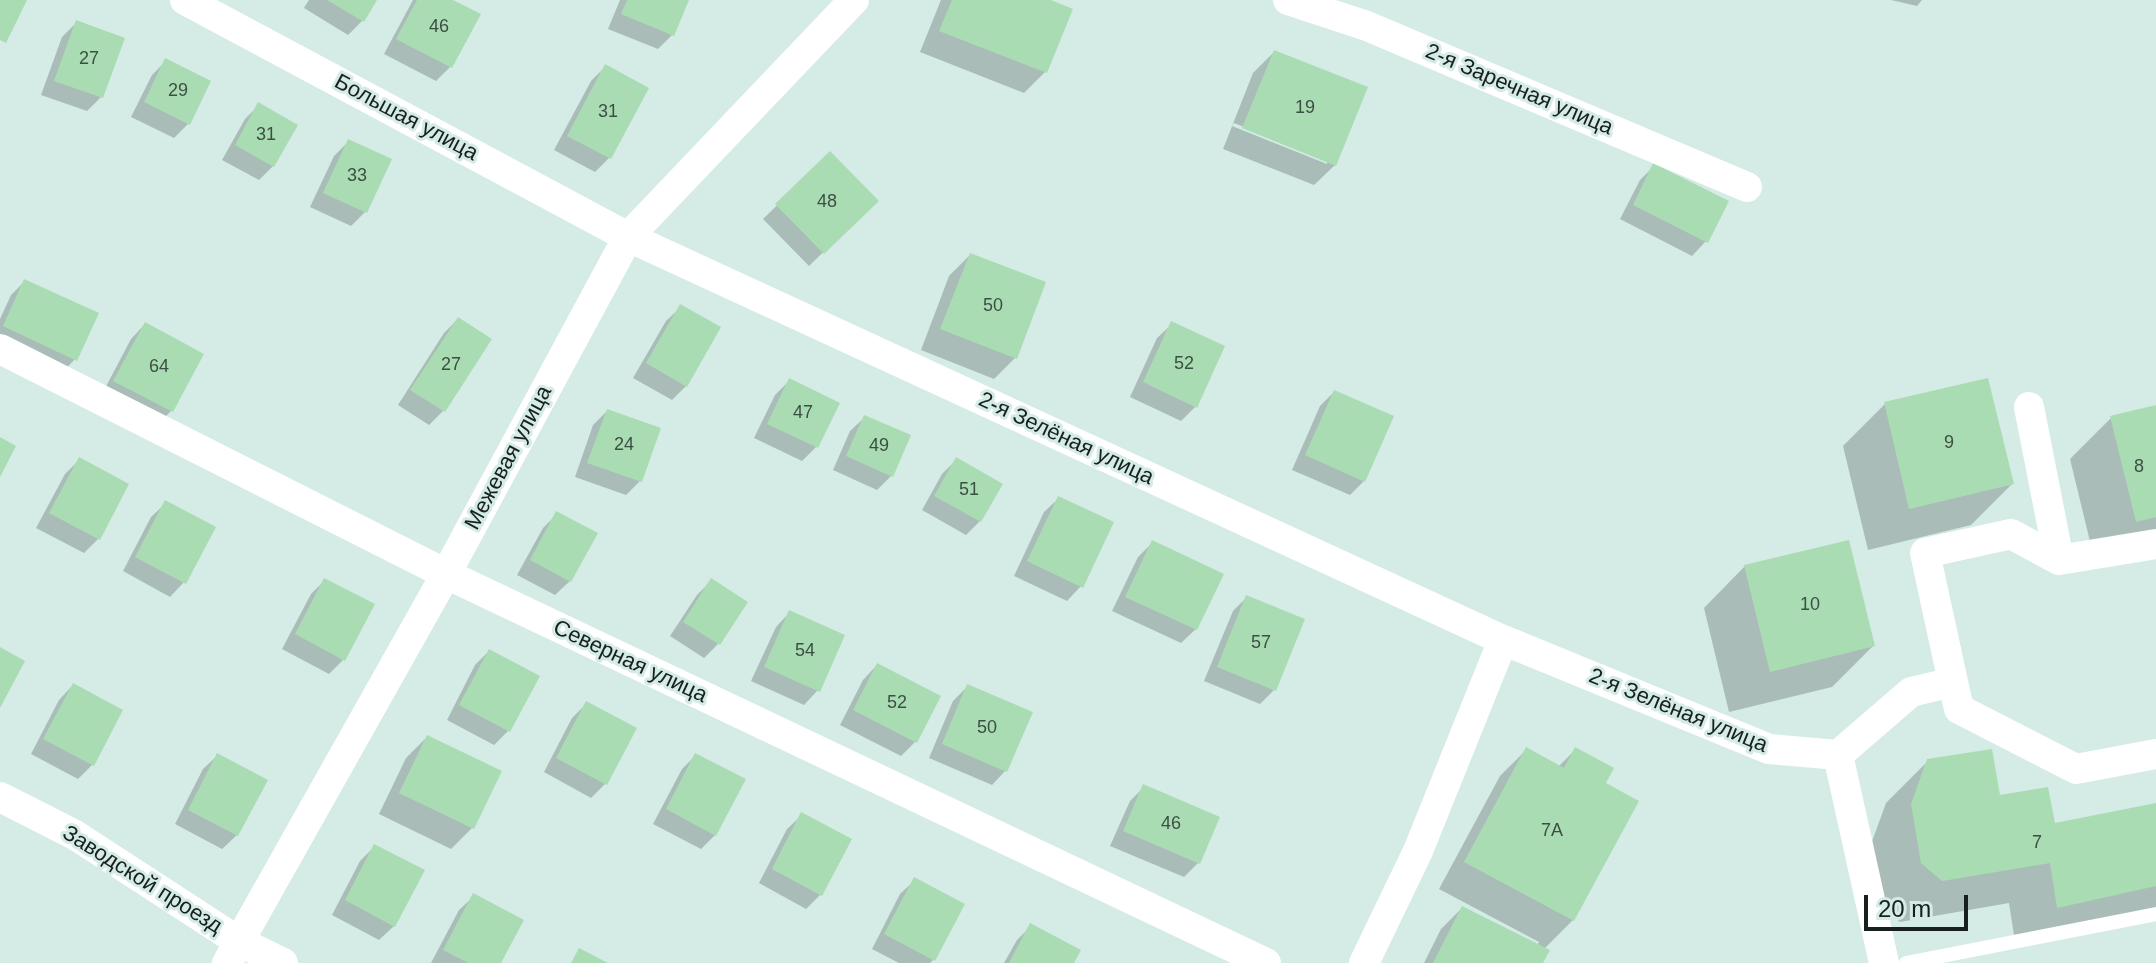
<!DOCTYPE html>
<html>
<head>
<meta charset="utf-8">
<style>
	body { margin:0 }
	#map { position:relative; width:2156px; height:963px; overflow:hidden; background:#d4ebe6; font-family:Helvetica,sans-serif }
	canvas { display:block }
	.scale { position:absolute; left:1864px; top:895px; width:104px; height:36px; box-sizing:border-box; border:4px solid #18201f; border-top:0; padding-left:10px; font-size:24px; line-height:28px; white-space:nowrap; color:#18201f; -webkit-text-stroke:6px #d4ebe6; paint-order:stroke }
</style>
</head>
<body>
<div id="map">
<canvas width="2156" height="963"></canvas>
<div class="scale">20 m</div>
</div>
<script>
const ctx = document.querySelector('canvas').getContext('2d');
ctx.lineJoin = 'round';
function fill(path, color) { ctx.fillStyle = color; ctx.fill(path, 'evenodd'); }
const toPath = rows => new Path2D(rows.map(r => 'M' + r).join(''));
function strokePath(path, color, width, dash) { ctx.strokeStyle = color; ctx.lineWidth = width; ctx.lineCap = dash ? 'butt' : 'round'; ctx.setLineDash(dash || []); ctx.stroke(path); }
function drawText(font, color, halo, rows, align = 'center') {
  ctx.font = font + ' Helvetica,sans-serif'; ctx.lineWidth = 6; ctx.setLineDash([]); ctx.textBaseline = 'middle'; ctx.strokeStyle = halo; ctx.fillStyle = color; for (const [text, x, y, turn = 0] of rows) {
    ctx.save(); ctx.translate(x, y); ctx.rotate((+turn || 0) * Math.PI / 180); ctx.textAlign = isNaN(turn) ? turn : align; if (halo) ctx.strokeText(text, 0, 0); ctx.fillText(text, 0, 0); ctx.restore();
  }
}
fill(toPath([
	[309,0,375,0,362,21,348,35,304,8],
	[413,0,448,0,478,15,450,67,436,81,384,54],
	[620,0,687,0,672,35,658,49,608,29],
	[941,0,1045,0,1045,72,1024,93,920,52],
	[1891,0,1922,0,1917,6],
	[77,22,101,97,87,111,41,95,62,37],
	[1274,52,1335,165,1314,185,1223,149,1253,73],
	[1234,123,1327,160,1327,164,1232,126],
	[166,61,188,124,174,138,131,117,152,75],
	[605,67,609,158,595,172,554,150,591,81],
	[259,105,273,166,259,180,222,160,245,119],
	[348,142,389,160,365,212,351,226,310,207,334,156],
	[830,154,876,201,809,266,763,219],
	[1654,166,1706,241,1692,256,1620,219,1640,180],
	[970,255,1015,358,994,379,921,350,949,276],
	[25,281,75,359,61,374,0,345,0,319,11,295],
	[681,307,686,386,672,400,633,378,666,321],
	[458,319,490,340,443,411,429,425,398,405,444,333],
	[145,324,201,354,171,411,157,425,101,396,131,339],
	[1172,324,1196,406,1181,421,1130,397,1157,338],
	[789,381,837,404,816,447,802,461,754,438,775,395],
	[1334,392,1364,481,1350,495,1292,470,1320,406],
	[1885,404,2012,484,1971,525,1868,550,1843,446],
	[2156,407,2156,548,2095,562,2070,459,2111,418],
	[607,411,659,429,640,481,626,495,575,477,593,425],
	[865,417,891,476,877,490,833,470,850,431],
	[79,460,127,485,98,539,84,553,36,528,65,474],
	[956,460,980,521,966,535,922,510,942,474],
	[1059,498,1081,586,1067,601,1014,576,1044,512],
	[166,503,184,582,170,597,123,571,151,517],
	[557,514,570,581,555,595,517,575,543,528],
	[1152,543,1196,629,1181,643,1112,611,1138,557],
	[1745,566,1873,646,1832,687,1729,712,1704,608],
	[325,580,344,659,329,674,282,649,311,594],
	[711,581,745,603,718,644,704,658,670,636,697,595],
	[1247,597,1274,690,1260,704,1204,681,1233,611],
	[790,612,818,690,804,705,751,681,776,627],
	[489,651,508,731,494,745,447,720,475,665],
	[877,665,915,742,901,756,840,725,863,680],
	[73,685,121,711,92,765,78,779,31,754,59,700],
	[967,687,1006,770,992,785,929,758,953,701],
	[586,704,605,784,591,798,544,772,572,718],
	[427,737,472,828,451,849,379,814,406,758],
	[1527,749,1558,767,1576,749,1603,784,1573,920,1544,949,1541,963,1424,963,1441,929,1462,908,1537,946,1539,942,1439,889,1500,776],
	[218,755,237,835,222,849,175,824,203,769],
	[696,755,715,835,701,849,653,824,682,769],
	[1928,761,2053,826,2156,805,2156,917,2016,948,2009,903,1900,922,1881,905,1870,847,1886,803],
	[1144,787,1198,863,1184,877,1110,846,1130,801],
	[802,815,820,895,806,909,759,883,787,829],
	[375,846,394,926,379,940,332,915,360,861],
	[915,880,933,960,930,963,899,963,872,949,900,894],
	[474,896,499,963,431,963,459,910],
	[1031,926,1072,963,1004,963,1017,940]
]), '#0003');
fill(toPath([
	[0,0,27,0,6,43,0,40],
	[327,0,377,0,364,22],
	[417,0,453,0,481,14,452,68,396,39],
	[627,0,689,0,674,36,621,14],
	[952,0,1051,0,1073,9,1047,73,939,31],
	[76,20,125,38,103,98,54,81],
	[1274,50,1368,87,1336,166,1242,128],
	[165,58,211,81,190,125,144,102],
	[605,64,649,88,611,159,567,136],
	[258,102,298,125,274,167,235,145],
	[348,139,392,159,367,213,323,193],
	[830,151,879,201,824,254,775,204],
	[1653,163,1729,201,1708,243,1633,205],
	[970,253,1046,282,1017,359,940,329],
	[24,279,99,313,77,361,3,326],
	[680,304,721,327,687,387,646,363],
	[458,317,492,339,445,412,410,390],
	[1171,321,1225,346,1197,408,1143,382],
	[145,322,204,354,173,412,113,381],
	[789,378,840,403,818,448,767,424],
	[1988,378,2014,484,1909,509,1884,402],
	[1334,390,1394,416,1365,482,1305,455],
	[2156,405,2156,517,2136,522,2110,416],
	[607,409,661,428,642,482,587,463],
	[864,415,911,435,893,477,846,456],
	[0,437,16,446,0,477],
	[79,457,129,484,100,540,49,513],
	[956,457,1003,484,981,522,934,496],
	[1058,496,1114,522,1083,588,1027,561],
	[165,500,216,527,186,584,135,557],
	[556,511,598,533,571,582,530,560],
	[1152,540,1224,574,1197,630,1125,597],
	[1849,540,1875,646,1770,672,1744,565],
	[324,578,375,604,345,661,295,634],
	[711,578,748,602,720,645,683,622],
	[1246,595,1305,619,1276,691,1217,667],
	[789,610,845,635,820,692,764,667],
	[0,647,25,661,0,708],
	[489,649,540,676,510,732,459,705],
	[877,663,941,696,917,743,853,710],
	[73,683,123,710,94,766,43,739],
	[967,684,1033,712,1007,772,942,744],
	[586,701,637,728,607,785,556,758],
	[427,735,502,771,474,829,399,793],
	[1526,747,1564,768,1575,747,1614,768,1606,783,1639,801,1574,921,1464,862],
	[1992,749,2000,795,2048,787,2055,823,2156,803,2156,886,2057,908,2050,863,1942,881,1921,863,1911,804,1927,759],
	[217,753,268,780,238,836,188,810],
	[695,753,746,779,716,836,666,809],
	[1143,784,1220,817,1200,864,1123,831],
	[801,812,852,839,822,896,772,869],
	[374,844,425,870,395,927,345,900],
	[914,877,965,904,935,961,884,934],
	[473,893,524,920,501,963,468,963,443,950],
	[1462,906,1550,950,1543,963,1433,963],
	[1030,923,1081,950,1074,963,1009,963],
	[579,948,608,963,571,963]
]), '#aadcb4');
strokePath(toPath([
	[1906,963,2156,914]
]), '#fff', 14);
strokePath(toPath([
	[185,0,628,237,1503,640,1769,749,1838,755,1884,963],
	[1288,0,1367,26,1747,187],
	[0,349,446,574,1266,963],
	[2029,407,2059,560],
	[1953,682,1959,709,2076,769,2156,754],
	[1838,755,1911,692,1953,682,1925,553,2011,534,2059,560,2156,544],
	[0,797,75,835,238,941,283,963],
	[227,963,446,574,628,237,854,0],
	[1364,963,1418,851,1503,640]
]), '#fff', 30);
drawText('18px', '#3c4f44', null, [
	["46",439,27],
	["27",89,59],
	["29",178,91],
	["19",1305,108],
	["31",608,112],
	["31",266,135],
	["33",357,176],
	["48",827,202],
	["50",993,306],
	["52",1184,364],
	["27",451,365],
	["64",159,367],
	["47",803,413],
	["9",1949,443],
	["24",624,445],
	["49",879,446],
	["8",2139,467],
	["51",969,490],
	["10",1810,605],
	["57",1261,643],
	["54",805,651],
	["52",897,703],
	["50",987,728],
	["46",1171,824],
	["7А",1552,831],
	["7",2037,843]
]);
drawText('22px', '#18201f', '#d4ebe6', [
	["2-я Заречная улица",1519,90,23],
	["Большая улица",406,118,28],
	["2-я Зелёная улица",1066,439,25],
	["Межевая улица",509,458,-62],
	["Северная улица",630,662,25],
	["2-я Зелёная улица",1678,711,22],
	["Заводской проезд",142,880,32]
]);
</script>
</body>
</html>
